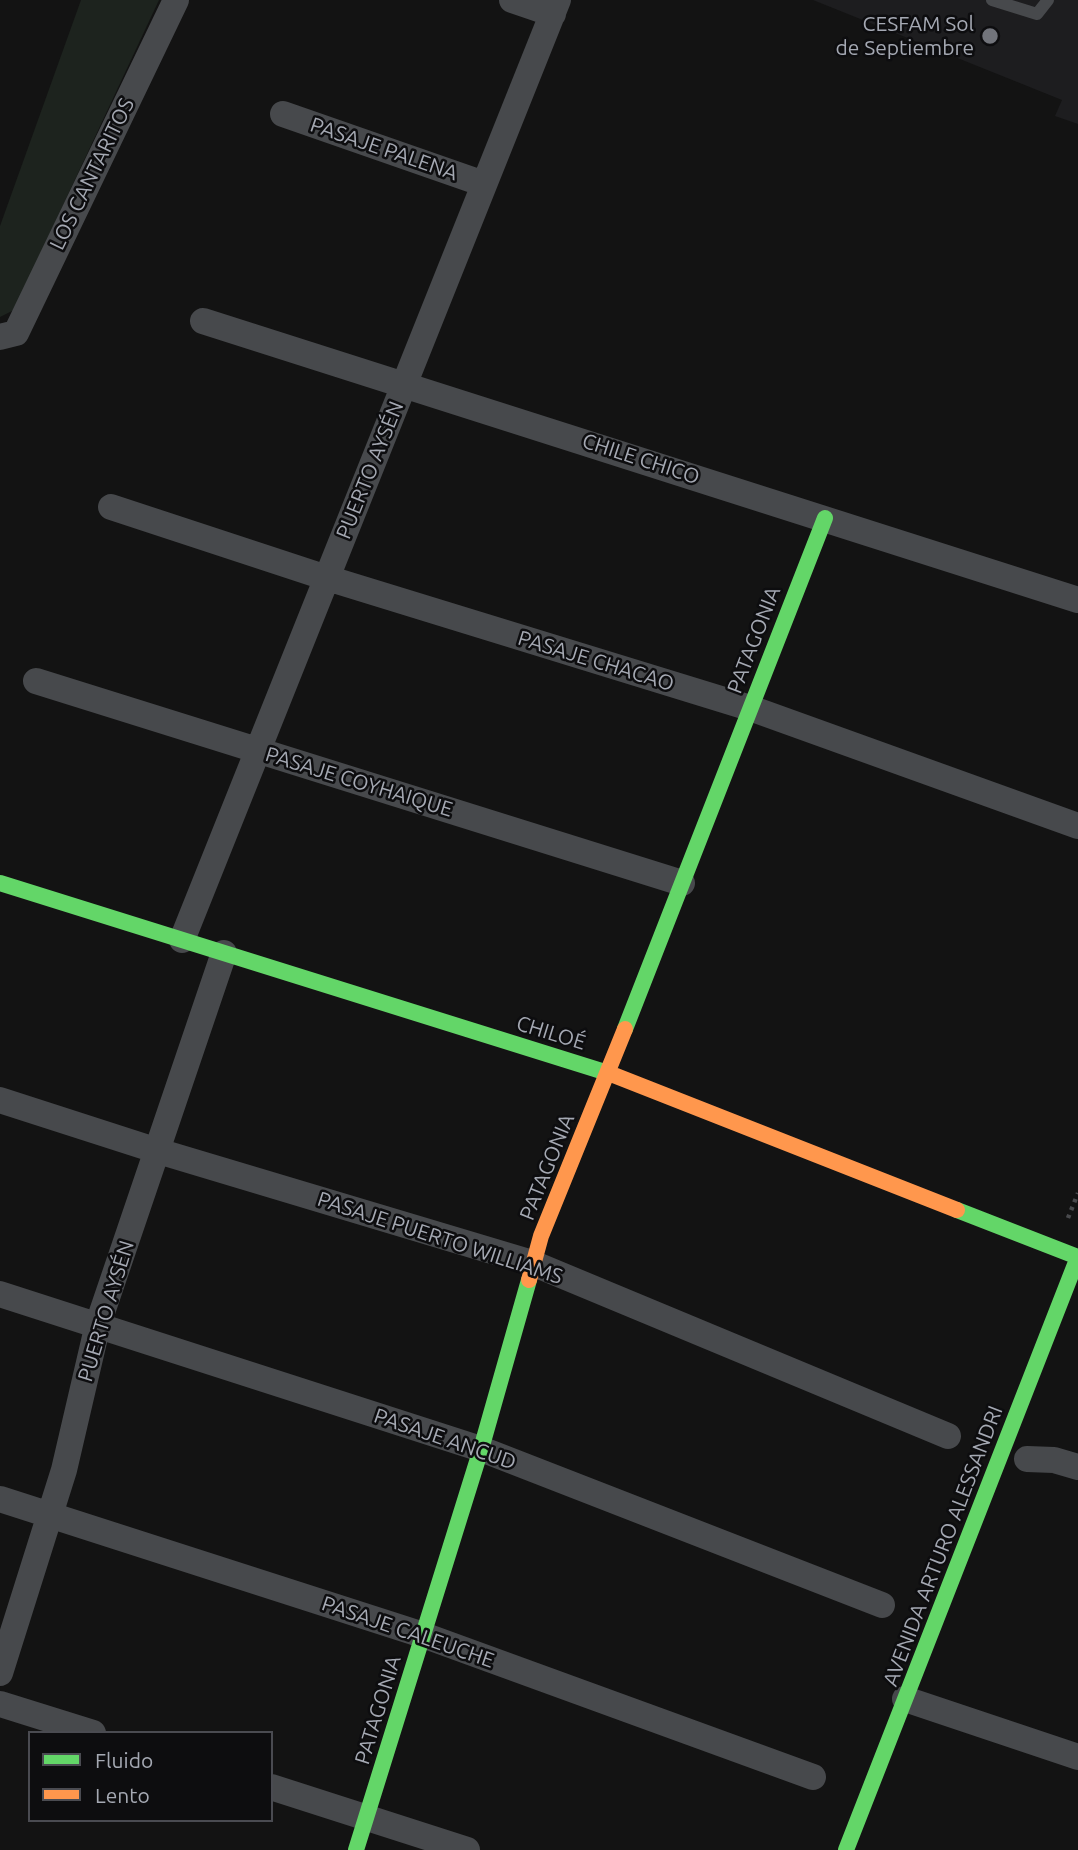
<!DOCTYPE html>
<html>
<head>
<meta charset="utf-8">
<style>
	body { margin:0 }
	#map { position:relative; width:1078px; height:1850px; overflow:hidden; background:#131313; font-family:Ubuntu,sans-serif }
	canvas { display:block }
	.legend { position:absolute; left:28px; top:1731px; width:245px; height:91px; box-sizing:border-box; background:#0d0d0f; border:2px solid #4a4b51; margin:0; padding:9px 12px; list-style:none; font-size:21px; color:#a5a9b3 }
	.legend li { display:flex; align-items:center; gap:14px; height:35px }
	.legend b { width:35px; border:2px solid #4a4b51 }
</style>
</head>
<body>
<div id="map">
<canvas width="1078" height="1850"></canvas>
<ul class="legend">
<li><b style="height:9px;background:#63d668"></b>Fluido</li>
<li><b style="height:9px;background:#ff974d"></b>Lento</li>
</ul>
</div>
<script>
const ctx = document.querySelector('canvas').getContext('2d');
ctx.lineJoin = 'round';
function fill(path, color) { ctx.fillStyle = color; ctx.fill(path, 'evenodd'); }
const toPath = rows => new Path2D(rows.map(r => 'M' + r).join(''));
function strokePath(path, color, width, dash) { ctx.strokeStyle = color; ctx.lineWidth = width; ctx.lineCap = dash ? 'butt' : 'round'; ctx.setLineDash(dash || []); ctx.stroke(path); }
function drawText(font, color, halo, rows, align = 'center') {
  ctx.font = font + ' Ubuntu,sans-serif'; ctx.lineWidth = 5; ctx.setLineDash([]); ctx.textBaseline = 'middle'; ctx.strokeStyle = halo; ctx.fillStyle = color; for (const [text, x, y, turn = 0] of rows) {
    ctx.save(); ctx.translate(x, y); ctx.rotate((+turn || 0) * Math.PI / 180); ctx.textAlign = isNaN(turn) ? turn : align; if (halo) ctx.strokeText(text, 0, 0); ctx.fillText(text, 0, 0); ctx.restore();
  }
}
fill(toPath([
	[813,0,1078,0,1078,124,1055,116,1062,100]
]), '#1d1d1f');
fill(toPath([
	[81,0,159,0,14,310,0,317,0,226]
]), '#1d231e');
strokePath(toPath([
	[1068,1218,1078,1193]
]), '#494a4d', 4.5, [3.5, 5]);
strokePath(toPath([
	[992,0,1037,14,1048,0]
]), '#47494c', 12);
strokePath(toPath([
	[512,0,553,14],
	[283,114,484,184],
	[203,321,1078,600],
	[0,337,16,333,176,0],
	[111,507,327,578,750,708,1078,826],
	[36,681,682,883],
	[182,940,558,0],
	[0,1100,158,1151,532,1263,948,1436],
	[0,1294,481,1449,882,1605],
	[1027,1459,1054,1460,1078,1467],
	[0,1499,423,1635,813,1777],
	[0,1673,64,1470,98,1324,224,953],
	[905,1699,1078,1757],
	[0,1704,93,1733],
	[271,1787,467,1850]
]), '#47494c', 26);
strokePath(toPath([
	[0,883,611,1074],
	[625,1029,825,518],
	[957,1210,1078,1257],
	[356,1850,481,1449,529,1280],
	[846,1850,1078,1257]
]), '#63d668', 16);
strokePath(toPath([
	[611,1074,957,1210],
	[529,1280,541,1236,625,1029]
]), '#ff974d', 16);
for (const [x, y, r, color] of [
	[990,36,9,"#72747b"]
]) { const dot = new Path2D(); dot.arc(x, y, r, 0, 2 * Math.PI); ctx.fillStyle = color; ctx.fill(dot); strokePath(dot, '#0d0d0f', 2.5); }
drawText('21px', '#a5a9b3', '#0d0d0f', [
	["CESFAM Sol",974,24],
	["de Septiembre",974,48]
], 'right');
drawText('21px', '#a5a9b3', '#0d0d0f', [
	["PASAJE PALENA",384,149,19],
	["LOS CANTARITOS",92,174,-64],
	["CHILE CHICO",641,459,18],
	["PUERTO AYSÉN",370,470,-68],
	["PATAGONIA",754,640,-69],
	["PASAJE CHACAO",596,661,17],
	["PASAJE COYHAIQUE",359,782,17],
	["CHILOÉ",551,1033,17],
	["PATAGONIA",547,1167,-68],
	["PASAJE PUERTO WILLIAMS",440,1238,18],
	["PUERTO AYSÉN",106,1311,-73],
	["PASAJE ANCUD",445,1439,19],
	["AVENIDA ARTURO ALESSANDRI",943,1546,-69],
	["PASAJE CALEUCHE",408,1632,19],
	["PATAGONIA",378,1710,-73]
]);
</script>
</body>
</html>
